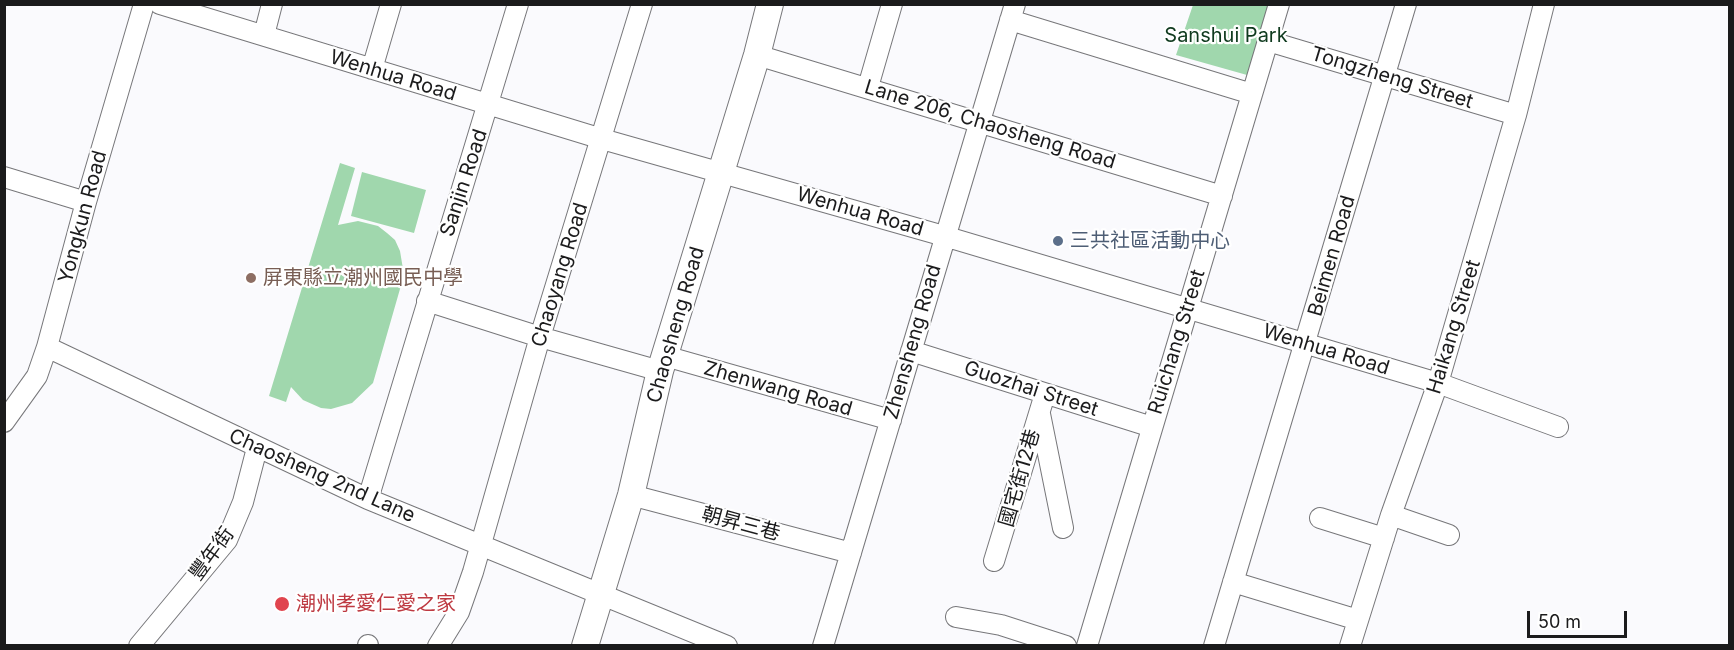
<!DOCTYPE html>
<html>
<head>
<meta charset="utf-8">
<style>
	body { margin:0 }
	#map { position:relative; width:1734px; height:650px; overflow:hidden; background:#fafafd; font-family:Inter,sans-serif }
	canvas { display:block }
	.frame { position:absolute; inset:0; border:6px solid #1b1b1c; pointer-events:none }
	.scale { position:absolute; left:1527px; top:611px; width:100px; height:27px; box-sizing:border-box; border:3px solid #1b1b1c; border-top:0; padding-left:8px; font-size:18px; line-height:21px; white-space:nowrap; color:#1b1b1c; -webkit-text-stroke:4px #fff; paint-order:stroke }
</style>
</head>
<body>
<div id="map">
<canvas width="1734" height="650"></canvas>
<div class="frame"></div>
<div class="scale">50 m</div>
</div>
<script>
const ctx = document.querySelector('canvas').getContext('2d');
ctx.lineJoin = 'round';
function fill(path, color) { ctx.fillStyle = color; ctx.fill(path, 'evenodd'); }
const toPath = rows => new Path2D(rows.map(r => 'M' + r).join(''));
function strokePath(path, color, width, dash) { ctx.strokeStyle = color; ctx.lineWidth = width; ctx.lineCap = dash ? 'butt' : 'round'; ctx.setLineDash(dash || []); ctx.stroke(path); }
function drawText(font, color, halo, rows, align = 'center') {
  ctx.font = font + ' Inter,"Noto Sans TC",sans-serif'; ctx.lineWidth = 4.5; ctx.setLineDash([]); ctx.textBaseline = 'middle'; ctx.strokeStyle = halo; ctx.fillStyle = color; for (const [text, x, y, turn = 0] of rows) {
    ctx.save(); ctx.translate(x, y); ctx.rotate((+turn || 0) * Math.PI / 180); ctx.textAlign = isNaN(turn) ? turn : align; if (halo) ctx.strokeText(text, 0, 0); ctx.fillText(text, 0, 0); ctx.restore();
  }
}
fill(toPath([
	[1193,5,1269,5,1247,75,1176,55],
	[340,163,355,168,338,225,358,221,378,226,387,233,395,240,400,251,404,275,373,383,352,403,331,409,321,408,303,400,291,387,286,402,269,396],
	[362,172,426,190,414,233,351,216]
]), '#a0d7ad');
const minor = toPath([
	[160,4,602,139,944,236,1438,383,1558,427],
	[1010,20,1252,94],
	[264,35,272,4],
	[1268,41,1516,115],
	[757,55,1222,196],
	[372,69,391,4],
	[868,87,892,4],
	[4,177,86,202],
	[427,301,540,337,660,371],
	[47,347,368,499,727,646],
	[911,351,1152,427],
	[665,356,891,420],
	[1040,414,1063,528],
	[4,422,37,376,47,347,86,202,144,4],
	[631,495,851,553],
	[368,499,518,4],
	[1391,515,1449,535],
	[1320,518,1384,538],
	[994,561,1045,394],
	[1233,582,1358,620],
	[956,617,1001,625,1066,646],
	[368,645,368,646],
	[139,646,227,540,243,502,257,448],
	[438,646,459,612,473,572,540,337,642,4],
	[823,646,1015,4],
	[1087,646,1279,4],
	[1214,646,1406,4],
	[1350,646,1391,515,1438,383,1516,115,1544,4]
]);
const major = toPath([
	[585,646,631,495,660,371,757,55,770,4]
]);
strokePath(minor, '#77777a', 22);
strokePath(major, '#77777a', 28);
strokePath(minor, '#fff', 20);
strokePath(major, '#fff', 26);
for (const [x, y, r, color] of [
	[1058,241,6,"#5c6f8a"],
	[251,278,6,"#8d6e63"],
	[282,604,8,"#e0444e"]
]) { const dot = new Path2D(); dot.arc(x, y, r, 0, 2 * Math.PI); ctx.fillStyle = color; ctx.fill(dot); strokePath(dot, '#fff', 2); }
drawText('20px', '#0f3a1e', '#fff', [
	["Sanshui Park",1226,36]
]);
drawText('20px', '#1b1b1c', '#fff', [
	["Wenhua Road",393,76,17],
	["Tongzheng Street",1392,78,17],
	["Lane 206, Chaosheng Road",990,125,17],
	["Sanjin Road",464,183,-72],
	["Wenhua Road",860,212,16],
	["Yongkun Road",83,217,-75],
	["Beimen Road",1332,256,-74],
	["Chaoyang Road",560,275,-73],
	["Chaosheng Road",676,325,-74],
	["Haikang Street",1454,327,-73],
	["Zhensheng Road",913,342,-74],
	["Ruichang Street",1177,342,-73],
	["Wenhua Road",1326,350,17],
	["Zhenwang Road",778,389,16],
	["Guozhai Street",1031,389,18],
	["Chaosheng 2nd Lane",322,476,24],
	["國宅街12巷",1020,478,-74],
	["朝昇三巷",741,524,15],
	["豐年街",212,554,-54]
]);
drawText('20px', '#4e5e75', '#fff', [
	["三共社區活動中心",1070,241]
], 'left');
drawText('20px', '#785e54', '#fff', [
	["屏東縣立潮州國民中學",263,278]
], 'left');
drawText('20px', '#be3a42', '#fff', [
	["潮州孝愛仁愛之家",296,604]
], 'left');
</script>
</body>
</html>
